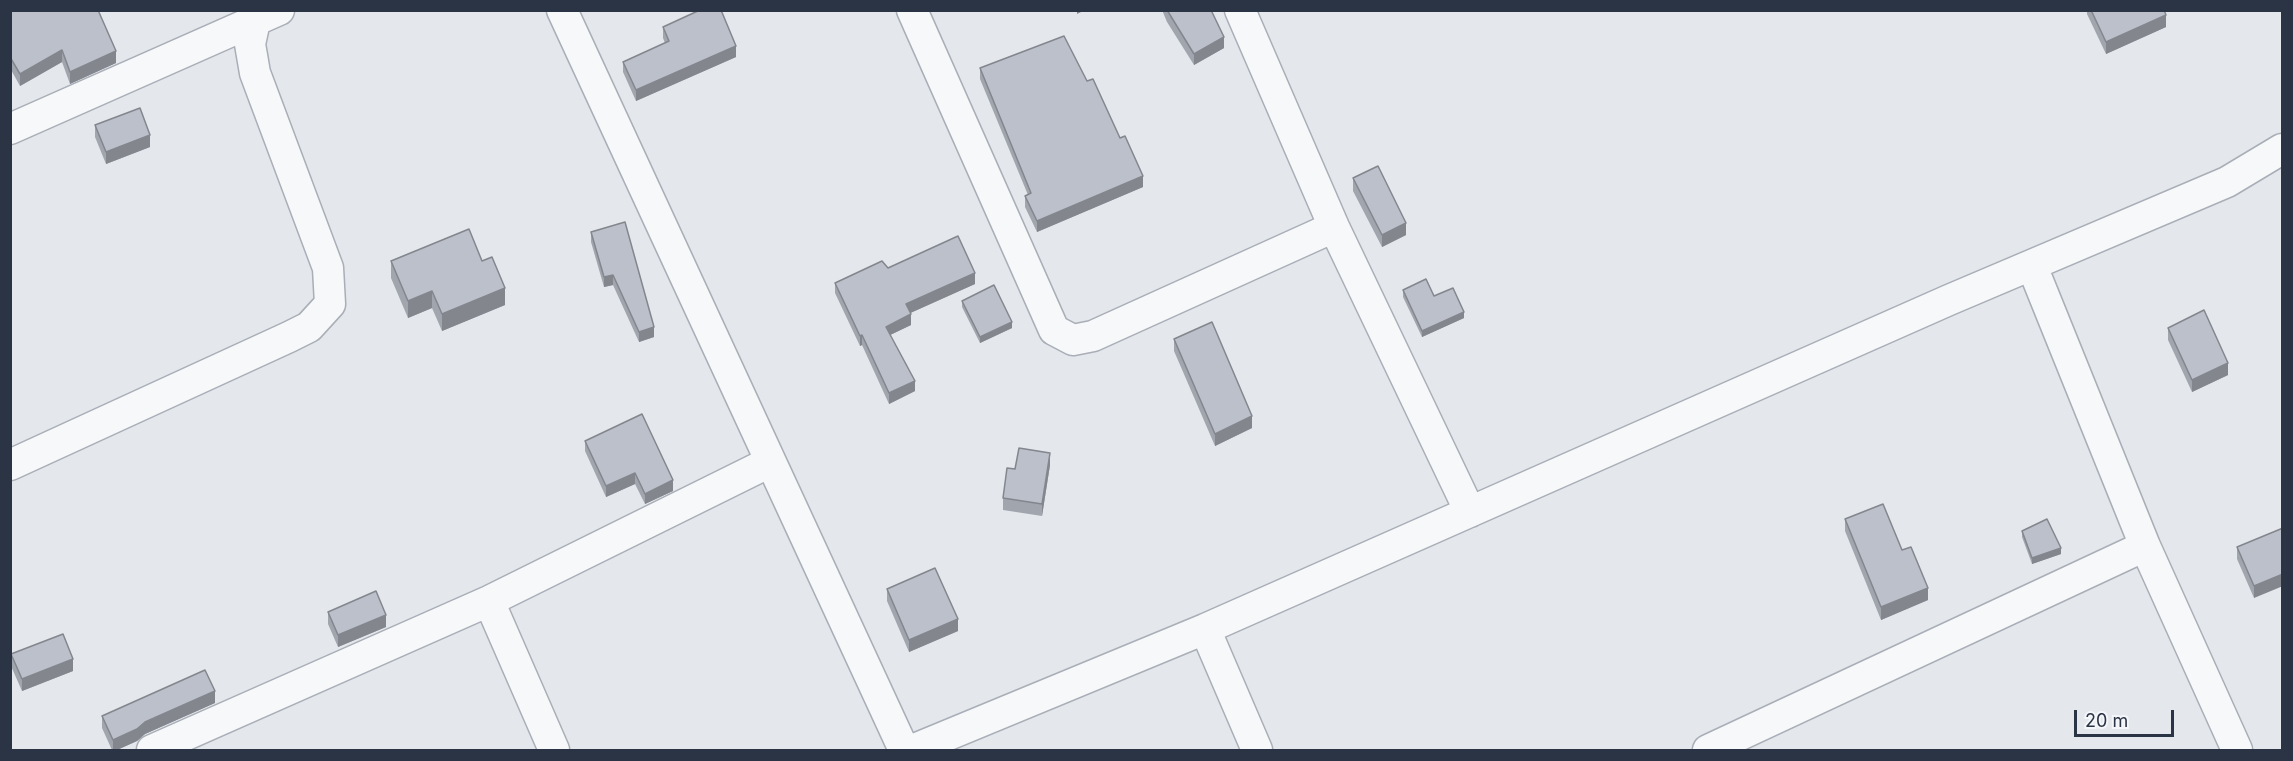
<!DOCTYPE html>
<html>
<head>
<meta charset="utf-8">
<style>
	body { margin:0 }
	#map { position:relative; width:2293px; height:761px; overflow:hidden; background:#e4e7ec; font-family:Inter,sans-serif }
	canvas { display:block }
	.frame { position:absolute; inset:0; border:12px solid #2b3445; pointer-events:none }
	.scale { position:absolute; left:2074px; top:710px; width:100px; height:27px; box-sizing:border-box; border:3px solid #2b3445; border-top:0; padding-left:8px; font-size:18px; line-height:21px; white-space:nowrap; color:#2b3445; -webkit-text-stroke:4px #f4f6f9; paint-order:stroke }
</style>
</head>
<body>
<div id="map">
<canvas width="2293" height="761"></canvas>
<div class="frame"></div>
<div class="scale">20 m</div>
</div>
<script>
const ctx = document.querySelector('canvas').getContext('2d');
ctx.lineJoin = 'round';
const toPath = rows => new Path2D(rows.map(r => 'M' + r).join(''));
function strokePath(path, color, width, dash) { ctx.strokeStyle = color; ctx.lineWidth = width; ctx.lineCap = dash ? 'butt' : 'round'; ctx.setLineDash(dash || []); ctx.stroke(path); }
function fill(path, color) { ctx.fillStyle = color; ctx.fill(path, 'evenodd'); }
const street = toPath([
	[562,10,904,750],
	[912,10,1054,330,1073,340,1093,336,1334,227],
	[1240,10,1334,227,1470,512],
	[10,129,279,10],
	[2032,266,2145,546,2237,750],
	[10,465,289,337,309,327,330,304,328,268,255,73,250,44,255,21],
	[489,601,554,750],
	[1205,629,1257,750],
	[152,750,489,601,770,462],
	[912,750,1205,629,1949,300,2227,182,2282,149],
	[1708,750,2145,546]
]);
strokePath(street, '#a9aeb7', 33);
strokePath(street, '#f7f8fa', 30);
fill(toPath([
	[10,10,116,63,70,84,62,62,20,86,10,68],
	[1162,10,1211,10,1224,48,1194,65,1167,22],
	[2087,10,2164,10,2166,27,2106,54,2087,14],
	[663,27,736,57,636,101,623,72,623,62,665,43,663,38],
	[980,68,1087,81,1120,138,1143,187,1037,232,1025,207,1025,196,1028,195,980,79],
	[95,125,150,147,106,164,95,137],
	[1353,178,1406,235,1382,247,1353,191],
	[591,232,654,337,639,342,613,285,604,287,591,242],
	[391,261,482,261,505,305,442,331,432,308,408,318,391,278],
	[835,283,975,284,910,313,911,325,890,335,915,391,889,404,862,345,860,346,835,293],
	[1403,290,1464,318,1422,337,1403,297],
	[962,301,1012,328,980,343,962,307],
	[2168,328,2228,375,2192,392,2168,340],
	[1174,339,1252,428,1215,446,1174,351],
	[585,441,673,491,645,504,635,484,606,497,585,451],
	[1050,465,1042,516,1003,510,1003,498,1015,469],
	[1845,519,1902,550,1928,600,1881,620,1845,531],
	[2283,528,2254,598,2237,559,2237,547],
	[2022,531,2061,554,2032,564,2022,537],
	[887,589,958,631,909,652,887,601],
	[328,612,386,627,338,647,328,624],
	[11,654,73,671,22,691,11,666],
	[215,703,145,734,137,741,117,750,112,750,102,728,102,716]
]), '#a1a5ae');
fill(toPath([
	[1077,10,1085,10,1077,14],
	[2166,15,2166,27,2106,54,2106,42],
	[1224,37,1224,48,1194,65,1194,54],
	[736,46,736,57,636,101,636,90],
	[62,50,62,62,20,86,20,74],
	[116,51,116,63,70,84,70,72],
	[150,135,150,147,106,164,106,152],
	[1143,176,1143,187,1037,232,1037,221],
	[1406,223,1406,235,1382,247,1382,235],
	[975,273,975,284,906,315,906,304],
	[613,275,613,285,604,287,604,277],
	[505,288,505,305,442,331,442,314],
	[432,291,432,308,408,318,408,301],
	[1464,312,1464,318,1422,337,1422,331],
	[911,314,911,325,886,337,886,327],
	[1012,322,1012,328,980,343,980,337],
	[654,327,654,337,639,342,639,332],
	[862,335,862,345,860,346,860,336],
	[2228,363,2228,375,2192,392,2192,380],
	[915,381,915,391,889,404,889,393],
	[1252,416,1252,428,1215,446,1215,434],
	[1050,453,1050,465,1042,516,1042,504],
	[635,473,635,484,606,497,606,486],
	[673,480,673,491,645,504,645,494],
	[2061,548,2061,554,2032,564,2032,558],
	[2283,574,2283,586,2254,598,2254,586],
	[1928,588,1928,600,1881,620,1881,607],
	[386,615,386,627,338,647,338,635],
	[958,619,958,631,909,652,909,640],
	[73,659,73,671,22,691,22,679],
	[215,691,215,703,145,734,137,741,117,750,113,750,113,740,145,722]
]), '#83868d');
const building = toPath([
	[10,10,98,10,116,51,70,72,62,50,20,74,10,57,10,10],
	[700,10,721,10,736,46,636,90,623,62,669,41,663,27,700,10],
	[1167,10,1211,10,1224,37,1194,54,1167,10],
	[2091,10,2164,10,2166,15,2106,42,2091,10],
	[1064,36,1087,81,1093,79,1120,138,1125,136,1143,176,1037,221,1025,196,1031,193,980,68,1064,36],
	[140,108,150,135,106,152,95,125,140,108],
	[1378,166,1406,223,1382,235,1353,178,1378,166],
	[625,222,654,327,639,332,613,275,604,277,591,232,625,222],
	[469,229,482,261,492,257,505,288,442,314,432,291,408,301,391,261,469,229],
	[958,236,975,273,906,304,911,314,886,327,915,381,889,393,862,335,860,336,835,283,882,261,888,268,958,236],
	[1426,279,1434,296,1453,288,1464,312,1422,331,1403,290,1426,279],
	[994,285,1012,322,980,337,962,301,994,285],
	[2204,310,2228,363,2192,380,2168,328,2204,310],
	[1212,322,1252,416,1215,434,1174,339,1212,322],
	[642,414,673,480,645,494,635,473,606,486,585,441,642,414],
	[1019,448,1050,453,1042,504,1003,498,1007,468,1015,469,1019,448],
	[1883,504,1902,550,1911,547,1928,588,1881,607,1845,519,1883,504],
	[2047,519,2061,548,2032,558,2022,531,2047,519],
	[2283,528,2283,574,2254,586,2237,547,2283,528],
	[935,568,958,619,909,640,887,589,935,568],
	[376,591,386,615,338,635,328,612,376,591],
	[63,634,73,659,22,679,11,654,63,634],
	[205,670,215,691,145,722,137,729,113,740,102,716,205,670]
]);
fill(building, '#bbc0ca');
strokePath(building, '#83868d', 1.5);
</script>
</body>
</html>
